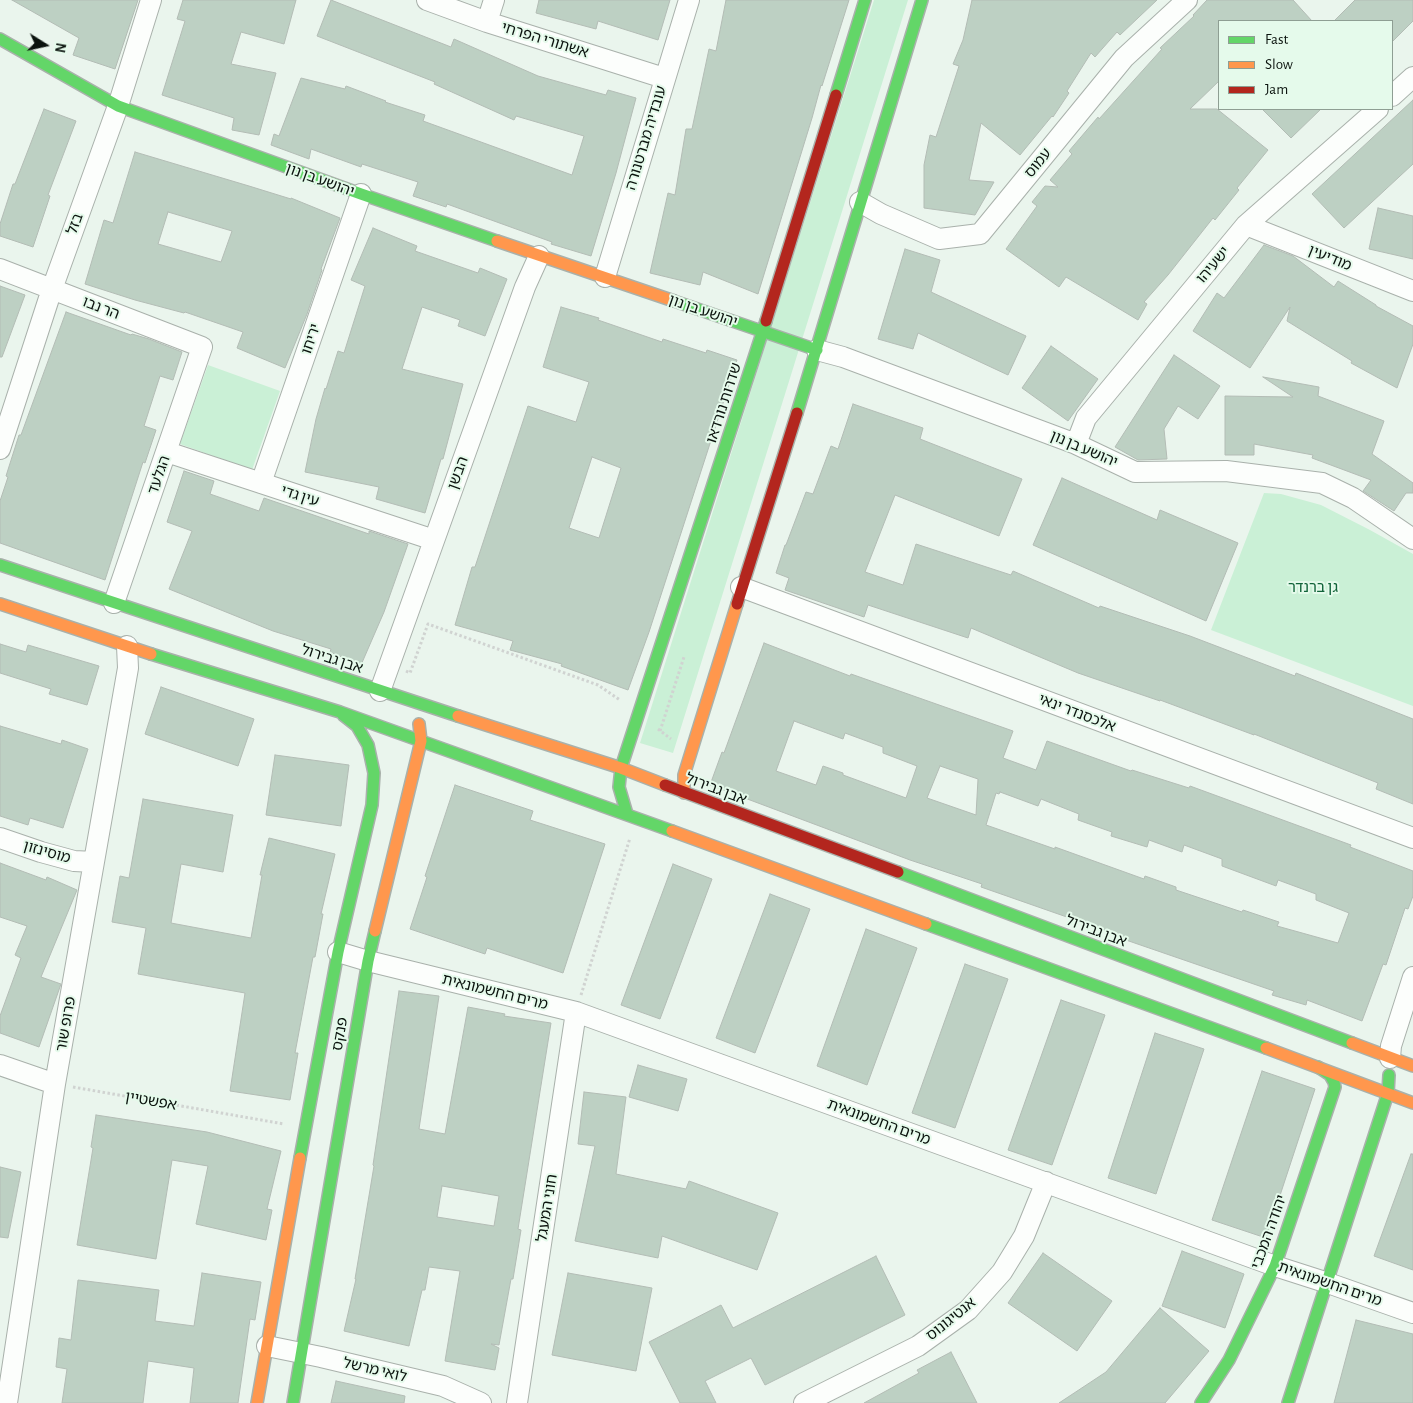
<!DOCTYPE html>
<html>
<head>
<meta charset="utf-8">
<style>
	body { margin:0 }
	#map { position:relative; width:1413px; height:1403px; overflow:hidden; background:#eaf5ed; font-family:"Alegreya Sans",sans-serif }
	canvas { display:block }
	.legend { position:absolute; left:1218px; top:20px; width:175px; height:90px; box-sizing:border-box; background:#e5faeb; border:1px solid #8e9e93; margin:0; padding:6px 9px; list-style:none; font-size:15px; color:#0b130e }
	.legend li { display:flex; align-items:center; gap:10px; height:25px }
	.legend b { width:25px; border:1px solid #8e9e93 }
	.north { position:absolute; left:20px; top:20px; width:50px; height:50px; -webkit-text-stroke:4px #e5faeb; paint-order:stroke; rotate:100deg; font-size:14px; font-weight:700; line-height:20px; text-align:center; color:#0b130e }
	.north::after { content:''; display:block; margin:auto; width:18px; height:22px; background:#0b130e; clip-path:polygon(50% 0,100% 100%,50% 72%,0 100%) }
</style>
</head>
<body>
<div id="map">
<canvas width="1413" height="1403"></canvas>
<ul class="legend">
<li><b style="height:6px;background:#63d668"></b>Fast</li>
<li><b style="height:6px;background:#ff974d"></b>Slow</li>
<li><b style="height:6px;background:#b3261e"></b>Jam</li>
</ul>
<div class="north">N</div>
</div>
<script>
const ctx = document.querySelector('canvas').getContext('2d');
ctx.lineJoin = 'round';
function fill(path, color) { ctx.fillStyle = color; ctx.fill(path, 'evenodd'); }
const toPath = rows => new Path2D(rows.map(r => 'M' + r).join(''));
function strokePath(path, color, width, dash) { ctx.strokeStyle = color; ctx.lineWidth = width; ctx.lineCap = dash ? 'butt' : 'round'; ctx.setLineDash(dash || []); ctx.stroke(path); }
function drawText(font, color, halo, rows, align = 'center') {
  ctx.font = font + ' "Alegreya Sans","Noto Sans Hebrew",sans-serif'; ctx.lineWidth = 4; ctx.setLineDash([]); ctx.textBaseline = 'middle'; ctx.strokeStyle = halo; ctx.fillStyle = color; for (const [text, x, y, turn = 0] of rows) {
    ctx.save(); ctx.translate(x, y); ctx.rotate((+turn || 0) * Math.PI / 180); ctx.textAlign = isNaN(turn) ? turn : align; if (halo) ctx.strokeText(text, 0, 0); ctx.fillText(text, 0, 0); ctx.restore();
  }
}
fill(toPath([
	[874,0,908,0,673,753,640,743],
	[208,365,280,391,252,470,180,444],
	[1264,493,1281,494,1321,505,1370,530,1413,554,1413,706,1211,630]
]), '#caf0d6');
const building = toPath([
	[12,0,138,0,115,69,73,55,79,38,12,0],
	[183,0,296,0,284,44,241,32,231,64,276,73,259,135,232,130,234,118,162,95,185,21,177,19,183,0],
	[331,0,451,47,454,39,538,76,606,95,608,90,636,98,616,173,591,256,551,244,552,242,447,204,446,207,413,196,418,182,362,164,361,167,311,149,309,159,271,145,274,134,279,136,301,78,345,89,346,86,386,101,385,102,425,115,423,121,572,175,584,136,516,116,514,120,434,84,435,82,317,36,331,0],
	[539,0,670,0,658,40,598,21,596,29,536,13,539,0],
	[726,0,849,0,822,86,821,85,812,118,758,294,703,272,700,285,650,273,668,193,675,195,686,129,692,129,709,49,716,51,726,0],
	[972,0,1157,0,1120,35,1117,32,1095,57,1091,53,1067,91,1069,93,1053,117,1052,116,1020,155,981,123,969,180,994,182,975,215,924,208,924,165,930,135,936,137,959,66,953,64,963,40,972,0],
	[1207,0,1293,0,1312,21,1219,21,1219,81,1190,109,1217,109,1268,150,1237,188,1239,190,1215,220,1213,218,1168,275,1144,302,1147,304,1138,320,1066,277,1059,287,1006,249,1037,206,1032,202,1045,186,1058,187,1050,180,1072,154,1069,151,1098,117,1099,119,1162,49,1160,48,1194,16,1193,15,1207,0],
	[1355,0,1413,0,1413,21,1392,42,1392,21,1334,21,1355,0],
	[1413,100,1413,164,1344,228,1312,194,1413,100],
	[44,109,76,121,48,195,50,196,33,247,0,236,0,224,13,184,15,184,44,109],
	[1262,109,1321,109,1291,138,1262,109],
	[135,152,249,186,291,199,291,198,340,218,321,269,322,270,307,314,285,368,237,348,243,332,185,312,184,313,135,300,85,284,104,220,113,223,135,152],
	[168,212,232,231,221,262,158,244,168,212],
	[1378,208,1413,216,1413,259,1369,249,1378,208],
	[373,228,417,246,415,251,478,273,480,268,507,279,485,336,458,326,460,320,422,307,402,369,463,384,443,459,441,459,425,513,376,499,379,487,305,472,316,419,325,388,326,389,338,351,344,353,365,286,351,280,373,228],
	[1264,245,1293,256,1334,287,1338,281,1376,305,1376,306,1413,326,1413,344,1397,388,1351,363,1352,361,1287,321,1290,307,1250,368,1193,331,1217,293,1224,298,1264,245],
	[905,249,940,260,931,292,1026,336,1008,375,918,333,913,349,878,339,905,249],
	[0,286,25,295,2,357,0,357,0,286],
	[561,307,599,318,598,320,662,342,663,339,706,353,707,350,737,360,649,632,628,690,561,666,562,664,510,650,513,641,455,625,472,567,475,567,528,406,576,422,589,382,543,367,561,307],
	[592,457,621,468,599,538,569,528,592,457],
	[66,312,131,335,132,334,149,339,182,352,173,380,160,376,144,426,156,430,145,463,143,462,105,580,0,543,0,501,8,477,6,476,19,435,21,435,66,312],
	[1051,346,1098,379,1068,421,1022,388,1051,346],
	[1174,355,1220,386,1198,419,1178,406,1164,429,1167,459,1138,460,1115,447,1174,355],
	[1263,377,1319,387,1318,396,1384,421,1372,454,1413,483,1413,493,1406,493,1394,511,1363,491,1371,480,1312,458,1313,455,1254,444,1254,455,1225,455,1225,396,1293,397,1263,377],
	[853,404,923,428,920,439,1022,479,999,536,895,495,865,572,903,585,916,544,1011,575,1013,571,1099,608,1100,606,1190,636,1295,676,1296,673,1413,719,1413,804,1376,789,1378,783,1254,734,1254,735,1160,700,1160,701,1078,673,971,628,968,638,868,605,864,617,785,590,789,578,776,573,785,545,786,545,806,492,813,494,831,446,838,449,853,404],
	[184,471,214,481,210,494,259,511,264,498,369,534,369,531,408,544,384,612,361,665,330,652,331,649,273,631,169,589,192,531,167,522,184,471],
	[1062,478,1157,520,1160,510,1238,543,1206,621,1033,545,1062,478],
	[764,643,850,676,851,674,1013,731,1003,758,1036,770,1047,741,1131,771,1132,770,1189,788,1190,786,1351,845,1350,847,1413,871,1413,896,1408,909,1405,908,1386,965,1383,964,1362,1021,1307,1000,1306,1005,1272,995,1274,991,1123,939,1124,937,981,887,982,884,910,860,710,785,722,752,724,753,764,643],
	[794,721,843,739,845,733,883,747,883,753,917,766,906,798,843,775,843,773,823,766,816,785,776,771,794,721],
	[940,766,978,779,976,815,927,798,940,766],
	[1000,792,1038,806,1041,799,1079,814,1078,820,1112,832,1111,836,1147,847,1149,840,1182,852,1184,845,1222,859,1222,866,1276,886,1278,880,1316,894,1316,900,1349,913,1338,943,1277,926,1279,922,1243,910,1242,912,1176,890,1176,887,1145,876,1144,879,1055,847,1055,849,986,825,996,793,999,794,1000,792],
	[0,644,26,652,28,645,99,666,87,705,49,694,51,689,0,673,0,644],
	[161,687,254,719,238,766,145,734,161,687],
	[0,726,61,744,62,740,88,749,63,828,30,818,28,825,0,816,0,726],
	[275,755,349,765,341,826,266,815,275,755],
	[455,785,533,811,530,820,605,844,563,973,487,948,485,954,410,929,427,877,425,876,455,785],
	[143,799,233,815,223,872,181,864,171,923,251,938,262,875,260,875,269,838,335,854,321,914,323,914,315,957,313,957,295,1053,298,1053,290,1100,230,1091,245,993,138,974,146,928,112,922,120,876,129,878,143,799],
	[0,863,46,880,47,877,77,890,41,977,61,984,39,1047,0,1033,0,1016,21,958,15,955,27,926,0,917,0,863],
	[673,864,712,879,660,1019,621,1005,673,864],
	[770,894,810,909,755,1053,716,1038,770,894],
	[866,929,917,948,867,1085,817,1066,866,929],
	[965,964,1008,979,955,1128,912,1113,965,964],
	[399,991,439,996,419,1129,445,1134,468,1007,505,1014,504,1016,551,1023,518,1229,521,1230,513,1279,511,1279,499,1345,491,1344,499,1348,495,1370,445,1361,460,1271,429,1267,425,1290,422,1290,409,1346,344,1331,356,1279,355,1279,374,1166,373,1165,399,991],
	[442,1186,499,1196,494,1226,437,1217,442,1186],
	[1061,1000,1105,1015,1052,1165,1008,1150,1061,1000],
	[1155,1033,1204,1049,1156,1194,1108,1178,1155,1033],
	[638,1065,687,1079,678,1111,629,1097,638,1065],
	[1262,1071,1315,1089,1266,1238,1212,1220,1262,1071],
	[584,1092,626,1097,616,1174,686,1189,689,1181,778,1213,757,1270,662,1236,658,1258,575,1241,595,1146,578,1144,584,1092],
	[96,1115,207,1132,281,1151,267,1209,272,1210,266,1240,196,1224,208,1166,172,1160,156,1259,77,1245,93,1148,91,1147,96,1115],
	[1411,1154,1413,1154,1413,1270,1374,1256,1411,1154],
	[0,1167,21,1172,8,1238,0,1237,0,1167],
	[1182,1251,1244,1274,1225,1328,1162,1306,1182,1251],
	[1043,1253,1112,1301,1077,1351,1008,1303,1043,1253],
	[876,1256,905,1315,765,1385,751,1358,705,1381,716,1403,680,1403,649,1342,721,1305,733,1328,876,1256],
	[202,1273,261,1282,255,1320,250,1319,238,1403,190,1403,194,1368,148,1361,143,1403,62,1403,67,1369,56,1367,59,1338,71,1340,78,1280,159,1290,155,1321,194,1326,202,1273],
	[568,1273,652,1288,636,1371,552,1355,568,1273],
	[1160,1308,1209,1351,1165,1403,1059,1403,1106,1372,1160,1308],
	[1356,1320,1413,1334,1413,1403,1334,1403,1356,1320],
	[951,1352,977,1403,864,1403,919,1373,917,1370,951,1352],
	[336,1381,405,1396,404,1403,331,1403,336,1381]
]);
fill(building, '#bdd0c3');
strokePath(building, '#b3bcb5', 1);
const street = toPath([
	[427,0,487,22,664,78],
	[487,22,494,0],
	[1392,96,1413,77],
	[860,202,881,214,939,239,980,234,1124,58,1187,0],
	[1246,225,1413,291],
	[0,269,202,347,114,603],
	[605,277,689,0],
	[817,350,843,357,1076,444,1135,472,1226,471,1322,483,1353,498,1413,539],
	[1076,444,1086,418,1246,225,1378,109],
	[0,449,52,289,118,106,151,0],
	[167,452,434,540],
	[261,483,361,194],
	[741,587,1413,838],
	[380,691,525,287,539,256],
	[0,838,41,852,74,861,94,862],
	[338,952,368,961,576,1012,1275,1266,1328,1283,1413,1313],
	[1390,1058,1391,1046,1413,977],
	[0,1065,55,1084],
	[267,1346,321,1357,443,1386,481,1403],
	[7,1403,55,1084,128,668,127,646],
	[517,1403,576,1012],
	[804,1403,918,1346,968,1310,1002,1272,1024,1236,1046,1182]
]);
const fast = toPath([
	[0,39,118,106,361,194,497,241],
	[836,95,865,0],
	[674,301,817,350],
	[797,413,922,0],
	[0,565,458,716],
	[151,654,340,712,672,831],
	[627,814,619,787,621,768,766,321],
	[898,872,1352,1043],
	[926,924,1266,1048],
	[300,1158,338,952,372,805,374,773,368,745,357,726,343,715],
	[293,1403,368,961,375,931],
	[1201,1403,1229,1360,1275,1266,1335,1087,1334,1082,1330,1075,1318,1067],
	[1288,1403,1388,1093,1389,1075]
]);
const slow = toPath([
	[497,241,674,301],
	[0,604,151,654],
	[458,716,621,768,665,785],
	[684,793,684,775,737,604],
	[672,831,926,924],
	[375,931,421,741,419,724],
	[1352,1043,1413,1066],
	[1266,1048,1413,1103],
	[257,1403,300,1158]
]);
const jam = toPath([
	[766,321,836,95],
	[737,604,797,413],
	[665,785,898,872]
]);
strokePath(street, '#a9b1ab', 22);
strokePath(fast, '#a9b1ab', 14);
strokePath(slow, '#a9b1ab', 14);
strokePath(jam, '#a9b1ab', 14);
strokePath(toPath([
	[406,671,410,673,428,624,598,685,620,700],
	[658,729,671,739],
	[660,731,684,657],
	[581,995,630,838],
	[73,1087,284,1124]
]), '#d0d3d1', 3, [2.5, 2.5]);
strokePath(street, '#fcfefc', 20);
strokePath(fast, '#63d668', 11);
strokePath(slow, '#ff974d', 11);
strokePath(jam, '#b3261e', 11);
drawText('15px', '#0b130e', '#e5faeb', [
	["אשתורי הפרחי",545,40,17],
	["עובדיה מברטנורה",646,138,-73],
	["עמוס",1038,163,-51],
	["יהושע בן נון",320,180,20],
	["בזל",75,224,-70],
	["מודיעין",1330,258,22],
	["ישעיהו",1213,265,-50],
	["הר נבו",101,308,21],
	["יהושע בן נון",703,311,19],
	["יריחו",311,339,-71],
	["שדרות נורדאו",724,403,-72],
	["יהושע בן נון",1084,449,23],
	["הבשן",458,473,-70],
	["הגלעד",159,475,-71],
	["עין גדי",300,496,18],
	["אבן גבירול",332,659,18],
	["אלכסנדר ינאי",1077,713,21],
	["אבן גבירול",716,789,21],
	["מוסינזון",47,852,16],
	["אבן גבירול",1096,931,21],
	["מרים החשמונאית",495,992,14],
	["פרופ שור",66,1024,-80],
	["פנקס",340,1034,-80],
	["אפשטיין",151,1101,10],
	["מרים החשמונאית",879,1122,20],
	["חוני המעגל",547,1208,-81],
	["יהודה המכבי",1269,1232,-70],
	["מרים החשמונאית",1330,1284,19],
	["אנטיגונוס",951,1319,-39],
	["לואי מרשל",375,1370,13]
]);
drawText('15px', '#116339', '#e5faeb', [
	["גן ברנדר",1313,587]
]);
</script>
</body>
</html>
